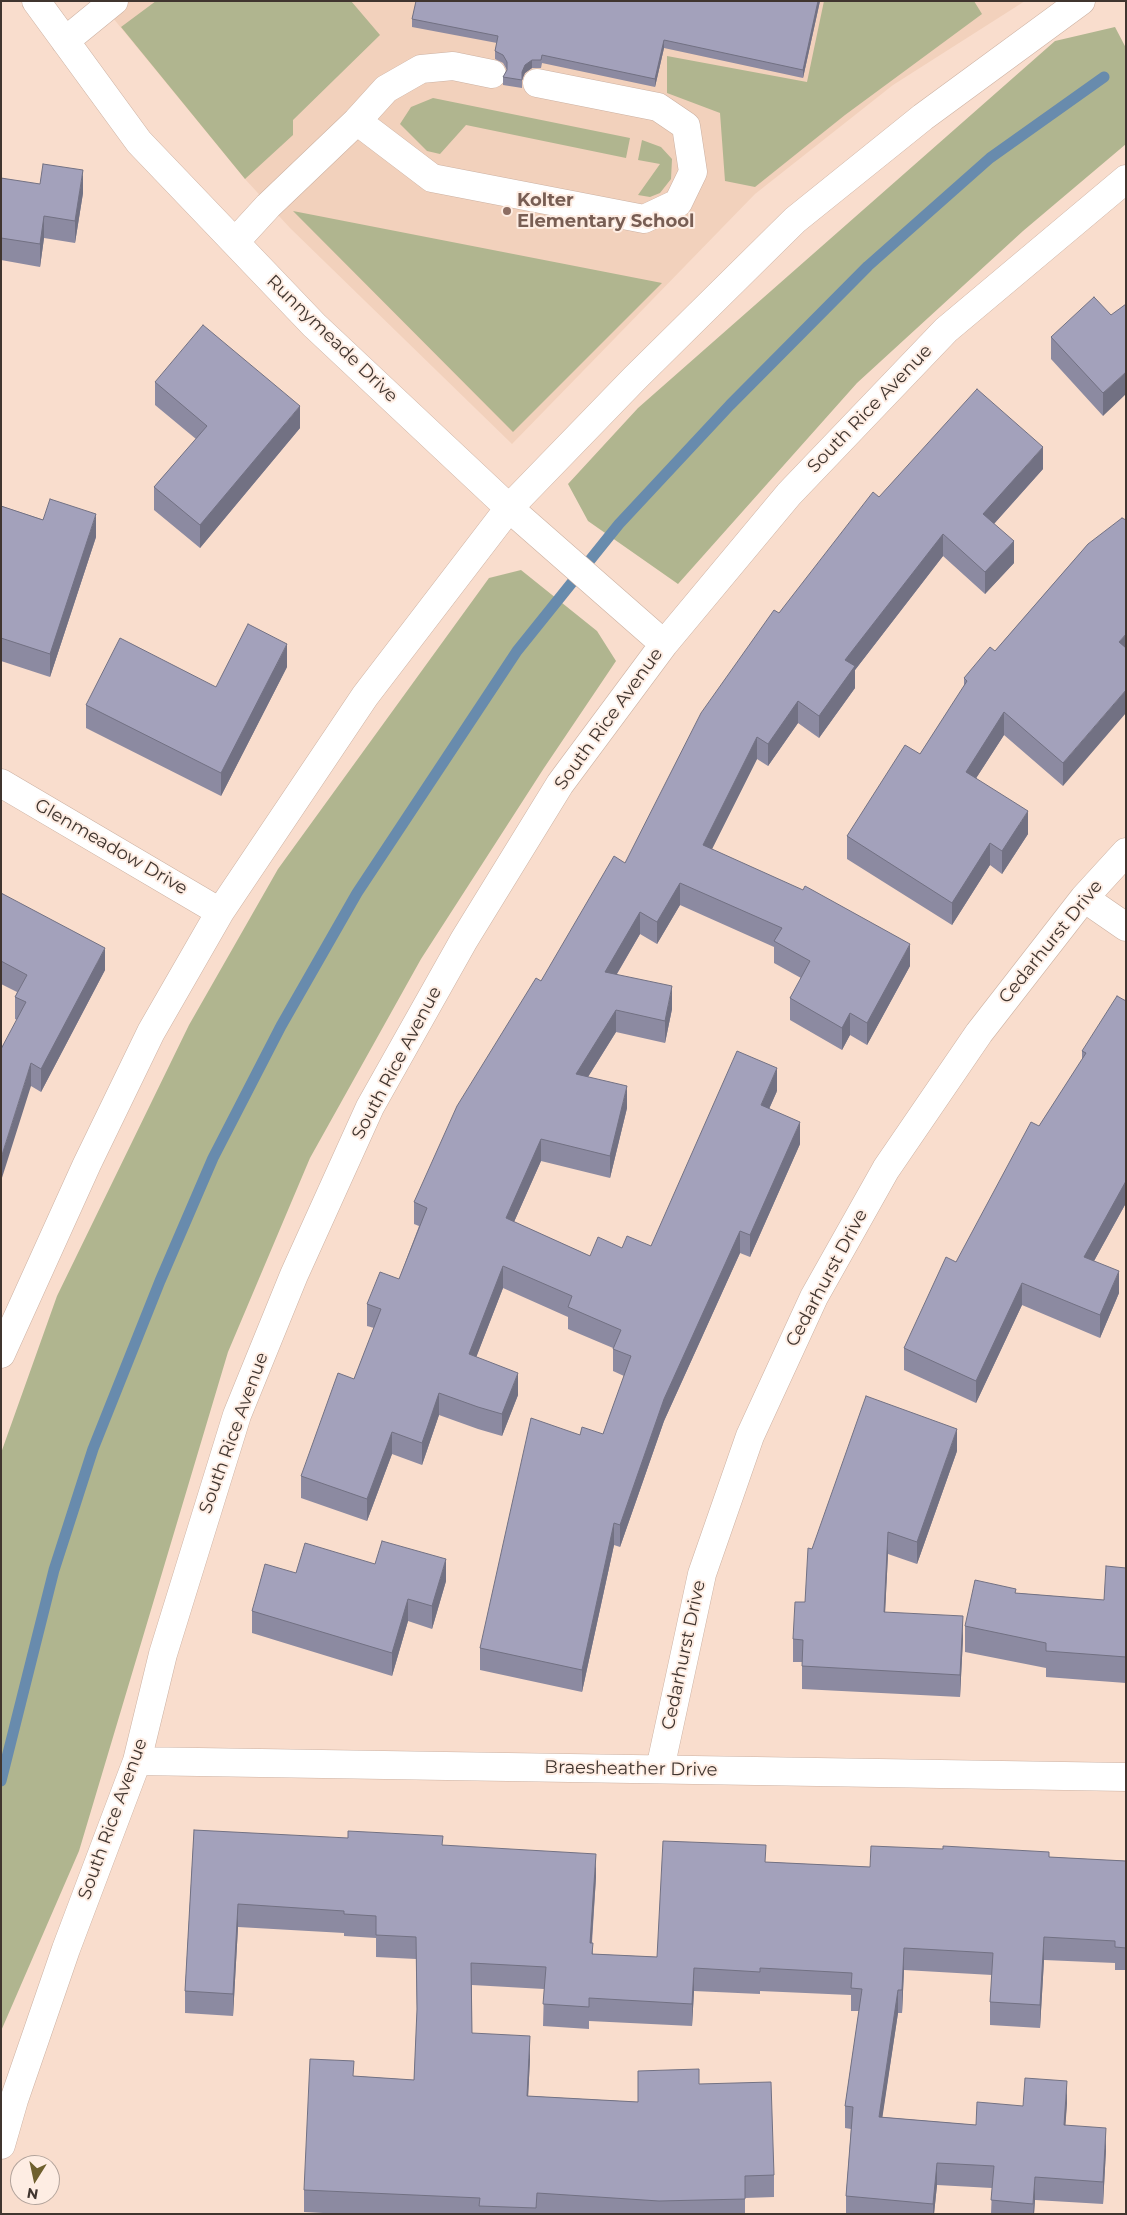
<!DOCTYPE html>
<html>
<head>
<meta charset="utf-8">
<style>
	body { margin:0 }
	#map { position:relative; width:1127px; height:2215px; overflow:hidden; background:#f9ddcd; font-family:Montserrat,sans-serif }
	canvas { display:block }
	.frame { position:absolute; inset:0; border:2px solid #40352f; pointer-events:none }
	.north { position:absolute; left:10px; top:2155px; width:50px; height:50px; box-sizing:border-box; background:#feede3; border:1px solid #b2a39b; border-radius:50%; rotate:190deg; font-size:14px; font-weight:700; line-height:20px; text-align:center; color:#40352f }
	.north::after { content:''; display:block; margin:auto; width:18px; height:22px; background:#6f602e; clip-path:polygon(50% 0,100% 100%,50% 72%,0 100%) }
</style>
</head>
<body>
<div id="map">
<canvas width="1127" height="2215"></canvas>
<div class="frame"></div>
<div class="north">N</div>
</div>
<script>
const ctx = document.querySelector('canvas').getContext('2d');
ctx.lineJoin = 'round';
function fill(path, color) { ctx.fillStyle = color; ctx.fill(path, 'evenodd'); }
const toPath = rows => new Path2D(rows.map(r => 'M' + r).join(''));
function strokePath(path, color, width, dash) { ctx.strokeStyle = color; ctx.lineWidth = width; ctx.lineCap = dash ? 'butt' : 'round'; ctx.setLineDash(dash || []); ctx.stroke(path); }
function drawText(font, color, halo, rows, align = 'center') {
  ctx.font = font + ' Montserrat,sans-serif'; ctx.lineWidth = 4; ctx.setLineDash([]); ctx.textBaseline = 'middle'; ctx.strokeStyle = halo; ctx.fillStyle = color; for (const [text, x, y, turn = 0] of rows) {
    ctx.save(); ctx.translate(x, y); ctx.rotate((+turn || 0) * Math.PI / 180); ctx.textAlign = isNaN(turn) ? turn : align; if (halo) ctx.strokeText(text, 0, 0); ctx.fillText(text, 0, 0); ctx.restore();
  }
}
fill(toPath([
	[99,1,1025,1,893,85,755,194,512,444,290,228,245,179]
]), '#f2d1bc');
fill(toPath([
	[156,1,351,1,380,35,293,120,293,135,245,179,121,27],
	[824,1,974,1,982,14,845,115,755,187,725,181,720,113,667,93,667,56,807,82],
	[1115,27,1126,48,1126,144,1023,231,857,383,678,584,588,521,568,484,638,408,1055,41],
	[433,98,630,138,626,158,466,125,440,154,427,151,400,124,411,107],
	[642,140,661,147,672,159,671,179,660,193,650,197,638,195,660,164,638,160],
	[293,211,662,283,513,432],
	[521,570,597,631,616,661,544,768,421,959,310,1158,228,1352,79,1851,1,2031,1,1453,57,1296,189,1025,278,869,489,578]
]), '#b0b58f');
strokePath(toPath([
	[1,1781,54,1570,93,1449,160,1281,213,1158,281,1026,357,893,517,651,619,524,730,405,868,266,990,158,1104,77]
]), '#688bad', 11);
const minor = toPath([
	[36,1,139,142,314,325,509,508,664,644],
	[65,41,114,1],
	[357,121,432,178,644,219,678,203,693,172,686,126,658,107,537,83],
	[235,242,268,206,357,121,386,89,421,69,453,66,492,74],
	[1,783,220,912],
	[1084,898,1126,927],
	[1,1354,87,1164,151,1032,220,912,365,696,509,508,635,378,795,220,923,117,1081,1],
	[137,1761,1126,1777],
	[660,1769,702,1574,750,1436,814,1297,886,1169,979,1033,1084,898,1126,852],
	[1,2145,14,2100,66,1949,137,1761,163,1654,237,1415,294,1275,370,1107,464,940,560,784,664,644,789,494,946,330,1126,179]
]);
strokePath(minor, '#ccb1a2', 29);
strokePath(minor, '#fff', 28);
fill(toPath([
	[412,1,820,1,803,78,664,48,655,87,542,63,541,68,532,68,525,73,522,79,522,88,503,85,503,77,507,70,503,63,495,59,495,51,497,43,412,27,412,19,416,2],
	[1,178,83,193,75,243,44,238,40,267,1,260],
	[1111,315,1103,416,1051,359,1051,337],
	[155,382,300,428,200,548,154,510,154,487,196,439,155,405],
	[1043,469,994,524,1014,563,985,594,943,556,855,670,855,688,819,738,798,723,768,766,757,759,712,849,910,966,867,1045,850,1035,842,1050,790,1020,790,998,801,978,774,963,774,947,680,905,657,944,640,934,617,974,672,1009,665,1043,616,1032,588,1077,627,1108,610,1178,541,1161,514,1222,590,1256,622,1248,651,1246,777,1091,769,1109,800,1144,750,1257,740,1253,664,1421,620,1547,614,1545,582,1692,480,1670,480,1648,580,1435,603,1434,624,1376,613,1371,613,1348,568,1329,568,1317,503,1288,476,1357,518,1395,502,1436,478,1429,439,1415,422,1465,392,1454,367,1521,301,1498,301,1476,354,1379,374,1328,367,1326,367,1304,399,1279,419,1226,414,1224,414,1202,541,981,625,863,779,613,879,497],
	[1,506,96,537,50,677,1,661],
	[1088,544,1063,786,1004,735,976,778,1028,834,1002,874,990,865,952,925,847,859,847,836,920,754,964,687,964,678,995,651],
	[287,667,221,796,86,728,86,705,216,687],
	[1,893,105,970,41,1092,31,1086,17,1020,15,1019,15,997,17,992,1,984],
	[1126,1001,1126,1203,1094,1261,1119,1293,1100,1338,1022,1305,976,1403,904,1370,904,1348,1039,1126,1082,1060,1082,1051],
	[957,1451,917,1564,888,1554,885,1612,963,1638,960,1697,802,1689,802,1662,793,1662,793,1639,805,1602,812,1549],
	[375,1564,446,1581,432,1629,408,1621,392,1676,252,1633,252,1611,296,1573],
	[1126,1568,1126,1683,1046,1677,1046,1668,965,1652,965,1626,1016,1593,1104,1600],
	[194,1830,443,1845,596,1877,592,1943,593,1954,657,1957,766,1862,870,1867,1049,1857,1126,1861,1126,1970,1115,1970,1115,1963,1044,1960,1040,2028,990,2025,990,2002,992,1975,904,1970,902,2013,898,2013,882,2117,976,2125,1023,2106,1067,2103,1065,2125,1106,2150,1103,2204,1035,2200,1034,2214,991,2214,992,2188,937,2185,934,2214,846,2214,846,2196,851,2129,845,2128,845,2106,859,2011,851,2011,851,1995,760,1991,760,1994,694,1991,692,2026,589,2021,589,2029,543,2026,544,1989,472,1985,472,2033,530,2059,528,2096,638,2102,638,2071,699,2084,774,2175,774,2197,745,2198,745,2214,342,2214,304,2212,304,2190,354,2076,414,2080,417,2012,416,1959,376,1957,376,1938,344,1936,344,1933,238,1927,233,2016,185,2013,185,1991]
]), '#8c8aa1');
fill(toPath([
	[818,1,820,1,803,78,803,70],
	[664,40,664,48,655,87,655,79],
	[532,60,532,68,525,73,522,80,522,72,525,65],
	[83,170,83,193,75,243,75,221],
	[44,216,44,238,40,267,40,244],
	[1126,372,1126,394,1103,416,1103,393],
	[300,406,300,428,200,548,200,525],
	[1043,447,1043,469,983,536,983,514],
	[96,514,96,537,50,677,50,654],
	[943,534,943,556,855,670,855,688,819,738,819,716,845,660],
	[1014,541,1014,563,985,594,985,572],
	[1126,634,1126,656,1119,642],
	[287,644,287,667,221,796,221,773],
	[1126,690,1126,713,1063,786,1063,763],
	[798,701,798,723,768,766,768,744],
	[1004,712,1004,735,966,794,966,772],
	[757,737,757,759,703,867,703,845],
	[1028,811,1028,834,1002,874,1002,851],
	[990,843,990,865,952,925,952,903],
	[680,883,680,905,657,944,657,922],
	[640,912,640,934,605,994,605,972],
	[910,944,910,966,867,1045,867,1023],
	[105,948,105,970,41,1092,41,1069],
	[672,986,672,1009,665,1043,665,1021],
	[616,1010,616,1032,576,1096,576,1074],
	[850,1013,850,1035,842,1050,842,1028],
	[31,1063,31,1086,1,1181,1,1158],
	[777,1068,777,1091,761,1127,761,1105],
	[627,1086,627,1108,610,1178,610,1156],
	[800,1122,800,1144,750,1257,750,1235],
	[541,1139,541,1161,506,1240,506,1218],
	[1126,1181,1126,1203,1084,1279,1084,1257],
	[740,1231,740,1253,664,1421,620,1547,620,1525,664,1399],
	[503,1266,503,1288,469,1376,469,1354],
	[1119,1271,1119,1293,1100,1338,1100,1315],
	[1022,1283,1022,1305,976,1403,976,1381],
	[518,1373,518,1395,502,1436,502,1414],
	[439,1393,439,1415,422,1465,422,1443],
	[957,1429,957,1451,917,1564,917,1542],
	[392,1432,392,1454,367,1521,367,1499],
	[614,1523,614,1545,582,1692,582,1670],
	[888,1532,888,1554,884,1634,884,1612],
	[446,1559,446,1581,432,1629,432,1606],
	[408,1599,408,1621,392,1676,392,1653],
	[963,1616,963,1638,960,1697,960,1675],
	[596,1854,596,1877,590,1965,590,1943],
	[238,1904,238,1927,233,2016,233,1994],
	[1044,1937,1044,1960,1040,2028,1040,2005],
	[904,1948,904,1970,902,2013,902,1990],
	[694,1968,694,1991,692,2026,692,2004],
	[898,1990,898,2013,879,2140,879,2117],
	[530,2036,530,2059,527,2118,527,2096],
	[1067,2081,1067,2103,1064,2147,1064,2125],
	[1106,2128,1106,2150,1103,2204,1103,2182],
	[937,2163,937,2185,934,2214,933,2214,933,2204],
	[1035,2177,1035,2200,1034,2214,1033,2214]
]), '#727183');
const building = toPath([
	[416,1,818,1,803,70,664,40,655,79,542,55,541,60,532,60,525,65,522,72,522,80,503,77,507,70,507,62,503,55,495,51,498,36,412,19,416,1],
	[43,164,83,170,75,221,44,216,40,244,1,238,1,178,40,184,43,164],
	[1094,297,1111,315,1126,304,1126,372,1103,393,1051,337,1094,297],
	[203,325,300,406,200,525,154,487,207,426,155,382,203,325],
	[977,389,1043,447,983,514,1014,541,985,572,943,534,845,660,855,666,819,716,798,701,768,744,757,737,703,845,803,890,805,886,910,944,867,1023,850,1013,842,1028,790,998,810,961,774,941,782,928,680,883,657,922,640,912,605,972,672,986,665,1021,616,1010,576,1074,627,1086,610,1156,541,1139,506,1218,590,1256,598,1237,622,1248,627,1236,651,1246,737,1051,777,1068,761,1105,800,1122,750,1235,740,1231,664,1399,620,1525,614,1523,582,1670,480,1648,531,1418,580,1435,582,1427,603,1434,631,1356,613,1349,621,1330,568,1307,572,1296,503,1266,469,1354,518,1373,502,1414,478,1407,439,1393,422,1443,392,1432,367,1499,301,1476,338,1373,354,1379,381,1309,367,1304,380,1272,399,1279,427,1208,414,1202,457,1106,536,978,541,981,614,856,625,863,701,713,774,610,779,613,873,492,879,497,977,389],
	[50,499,96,514,50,654,1,638,1,506,43,520,50,499],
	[1122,518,1126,520,1126,634,1119,642,1126,648,1126,690,1063,763,1004,712,966,772,1028,811,1002,851,990,843,952,903,847,836,905,745,920,754,967,681,964,678,990,647,995,651,1088,544,1122,518],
	[248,624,287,644,221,773,86,705,120,638,216,687,248,624],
	[1,893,105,948,41,1069,31,1063,1,1158,1,1049,26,1002,15,997,27,975,1,961,1,893],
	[1117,996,1126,1001,1126,1181,1084,1257,1119,1271,1100,1315,1022,1283,976,1381,904,1348,946,1257,956,1262,1031,1122,1039,1126,1086,1053,1082,1051,1117,996],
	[866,1396,957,1429,917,1542,888,1532,884,1612,963,1616,960,1675,802,1666,803,1640,793,1639,795,1602,805,1602,808,1548,812,1549,866,1396],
	[382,1541,446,1559,432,1606,408,1599,392,1653,252,1611,265,1564,296,1573,305,1543,375,1564,382,1541],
	[1106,1566,1126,1568,1126,1657,1046,1651,1046,1643,965,1626,975,1580,1016,1589,1015,1593,1104,1600,1106,1566],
	[194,1830,348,1838,348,1831,443,1836,442,1845,596,1854,590,1943,593,1943,592,1954,657,1957,663,1841,766,1845,765,1862,870,1867,871,1846,943,1849,943,1846,1049,1852,1049,1857,1126,1861,1126,1948,1115,1947,1115,1941,1044,1937,1040,2005,990,2002,993,1953,904,1948,902,1990,898,1990,879,2117,976,2125,977,2102,1023,2106,1025,2078,1067,2081,1064,2125,1106,2128,1103,2182,1035,2177,1033,2204,991,2200,994,2166,937,2163,933,2204,846,2196,853,2107,845,2106,862,1989,851,1988,852,1973,760,1968,760,1972,694,1968,692,2004,589,1998,589,2007,543,2004,546,1967,471,1963,472,2033,530,2036,527,2096,638,2102,638,2071,699,2069,699,2084,771,2082,774,2175,745,2176,745,2199,659,2201,537,2193,536,2208,479,2206,480,2198,304,2190,310,2059,354,2061,353,2076,414,2080,417,2009,416,1937,376,1935,376,1916,344,1914,344,1911,238,1904,233,1994,185,1991,194,1830]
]);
fill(building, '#a3a1bb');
strokePath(building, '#727183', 1);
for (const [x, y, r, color] of [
	[507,211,5,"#8d6e63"]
]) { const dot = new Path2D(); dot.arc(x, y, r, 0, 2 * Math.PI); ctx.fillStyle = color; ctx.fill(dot); strokePath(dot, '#feede3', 2); }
drawText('bold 18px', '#785e54', '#feede3', [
	["Kolter",517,201],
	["Elementary School",517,222]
], 'left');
drawText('18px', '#40352f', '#feede3', [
	["Runnymeade Drive",332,339,44],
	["South Rice Avenue",870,409,-46],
	["South Rice Avenue",609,719,-54],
	["Glenmeadow Drive",111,847,30],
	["Cedarhurst Drive",1051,942,-51],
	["South Rice Avenue",397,1063,-62],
	["Cedarhurst Drive",827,1278,-62],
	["South Rice Avenue",234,1433,-70],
	["Cedarhurst Drive",684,1655,-78],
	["Braesheather Drive",631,1769,1],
	["South Rice Avenue",113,1819,-70]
]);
</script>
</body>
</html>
